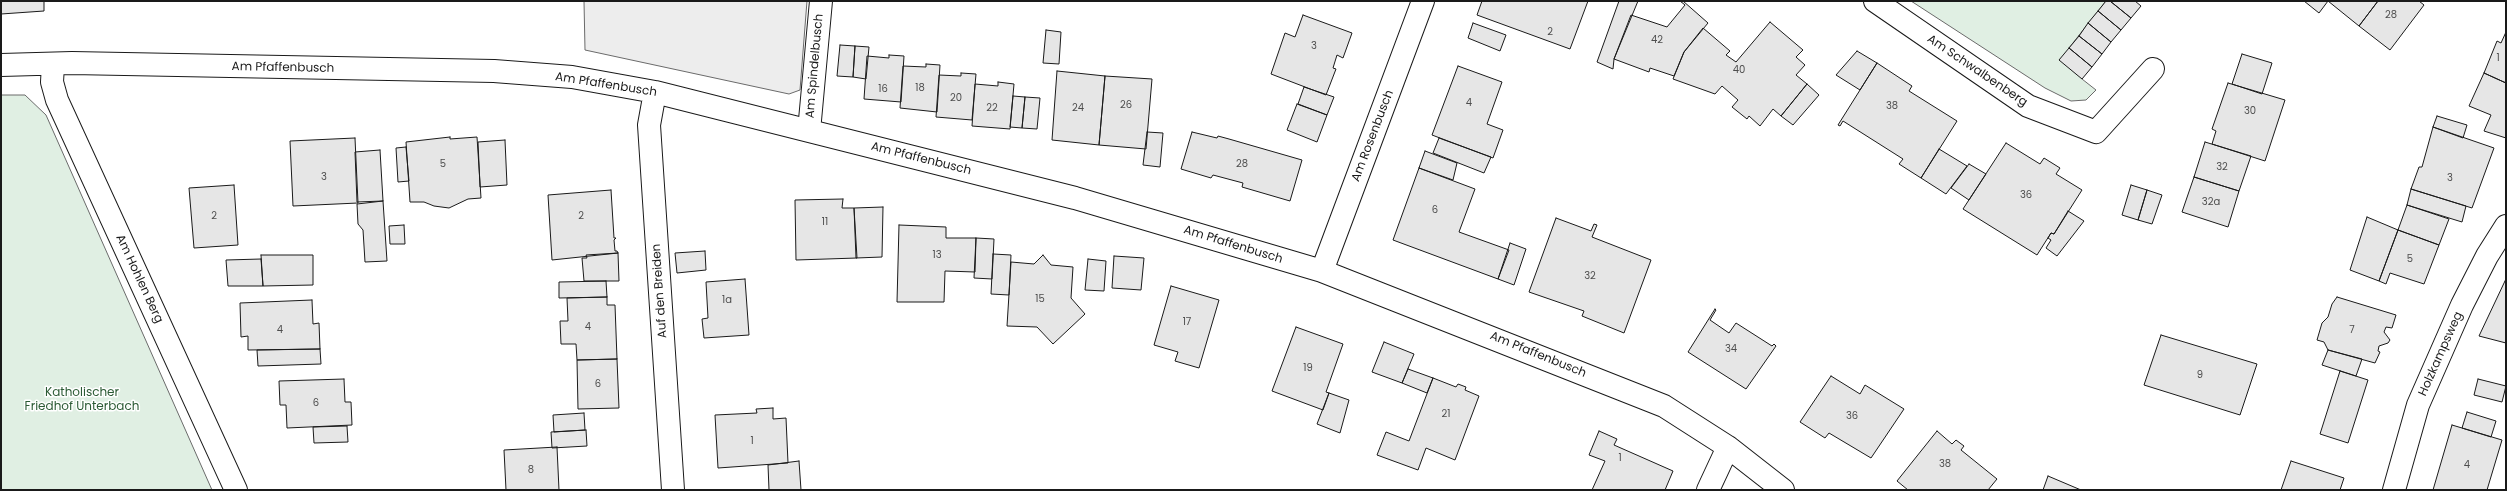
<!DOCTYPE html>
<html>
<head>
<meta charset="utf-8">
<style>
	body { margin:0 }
	#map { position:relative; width:2507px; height:491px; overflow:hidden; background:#fff; font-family:Poppins,sans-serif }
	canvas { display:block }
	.frame { position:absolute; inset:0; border:2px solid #1a1a1a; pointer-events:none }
</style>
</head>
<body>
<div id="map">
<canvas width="2507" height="491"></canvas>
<div class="frame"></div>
</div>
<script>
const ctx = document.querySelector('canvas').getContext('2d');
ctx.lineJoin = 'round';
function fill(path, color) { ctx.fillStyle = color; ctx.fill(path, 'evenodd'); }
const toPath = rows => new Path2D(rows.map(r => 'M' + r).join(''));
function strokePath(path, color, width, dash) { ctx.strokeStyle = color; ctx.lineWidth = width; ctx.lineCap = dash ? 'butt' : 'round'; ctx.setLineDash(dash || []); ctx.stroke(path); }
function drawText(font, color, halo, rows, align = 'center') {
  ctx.font = font + ' Poppins,sans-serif'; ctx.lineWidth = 3; ctx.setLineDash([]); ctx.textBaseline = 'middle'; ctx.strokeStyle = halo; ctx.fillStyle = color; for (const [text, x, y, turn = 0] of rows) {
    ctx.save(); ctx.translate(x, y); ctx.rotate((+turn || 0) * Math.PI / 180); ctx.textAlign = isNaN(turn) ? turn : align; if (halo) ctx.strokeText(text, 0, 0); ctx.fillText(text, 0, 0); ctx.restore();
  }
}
const green = toPath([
	[1911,1,2106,1,2069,48,2082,79,2096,90,2086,100,2071,101,2045,88,1911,1],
	[1,95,25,95,46,115,212,490,1,490,1,95]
]);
fill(green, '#e0efe3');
strokePath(green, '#6a6a6a', 1);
const parking = toPath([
	[584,1,807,1,800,90,789,94,585,50,584,1]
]);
fill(parking, '#ededed');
strokePath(parking, '#6a6a6a', 1);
const building = toPath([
	[1,1,44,1,44,11,1,14,1,1],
	[1482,1,1588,1,1570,49,1477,15,1482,1],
	[1619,1,1638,1,1614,59,1613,69,1597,62,1619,1],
	[1680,1,1683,1,1708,23,1684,52,1674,76,1650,68,1649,72,1614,59,1631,15,1667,27,1685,5,1680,1],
	[2106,1,2110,1,2131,18,2121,30,2098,11,2106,1],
	[2110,1,2135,1,2141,6,2131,18,2110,1],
	[2304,1,2328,1,2319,13,2304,1],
	[2328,1,2378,1,2359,26,2328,1],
	[2378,1,2419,1,2424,5,2390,50,2359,26,2378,1],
	[2098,11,2121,30,2111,42,2088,23,2098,11],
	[1303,15,1352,33,1343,58,1337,55,1333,68,1336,69,1326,95,1271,74,1285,33,1295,37,1303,15],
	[1770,22,1803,50,1796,57,1805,65,1796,75,1807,84,1781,116,1773,109,1760,126,1749,116,1747,119,1732,107,1738,100,1722,86,1715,94,1673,79,1684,52,1703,28,1730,51,1726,55,1736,62,1770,22],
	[1473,23,1506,35,1500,51,1468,38,1473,23],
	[2088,23,2111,42,2102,54,2079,36,2088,23],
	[1046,30,1061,32,1059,64,1043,63,1046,30],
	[2506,32,2506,83,2484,73,2497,41,2501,43,2506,32],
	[2079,36,2102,54,2092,67,2069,48,2079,36],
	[840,45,855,46,853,77,837,76,840,45],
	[855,46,869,47,866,79,853,77,855,46],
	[2069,48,2092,67,2082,79,2059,60,2069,48],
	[1857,51,1877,63,1860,90,1836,75,1857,51],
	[2242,54,2272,63,2262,94,2232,84,2242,54],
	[889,55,904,56,901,102,864,99,867,56,889,58,889,55],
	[1877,63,1912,86,1909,91,1957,121,1921,178,1899,164,1903,159,1843,121,1840,126,1838,125,1877,63],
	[926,64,940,65,937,112,900,108,903,66,926,67,926,64],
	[1458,66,1502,82,1487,124,1503,130,1493,158,1432,135,1458,66],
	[1057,71,1105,76,1099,145,1052,140,1057,71],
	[961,73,976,74,972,120,936,117,939,75,961,76,961,73],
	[2484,73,2506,83,2506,138,2484,131,2491,115,2469,106,2484,73],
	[1105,76,1152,79,1146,149,1099,145,1105,76],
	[998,82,1014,84,1010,129,972,126,975,84,998,86,998,82],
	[2228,83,2285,100,2265,161,2212,144,2216,131,2212,129,2228,83],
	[1807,84,1819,95,1793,125,1781,116,1807,84],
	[1304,87,1334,97,1327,115,1298,104,1304,87],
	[1013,96,1025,97,1022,128,1010,127,1013,96],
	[1025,97,1040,98,1037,129,1022,128,1025,97],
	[1297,104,1327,115,1317,142,1287,130,1297,104],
	[2437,116,2467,125,2463,138,2433,127,2437,116],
	[2433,127,2494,148,2472,208,2411,189,2419,167,2422,167,2433,127],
	[1147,132,1163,133,1160,167,1143,165,1147,132],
	[1192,132,1217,138,1218,136,1229,139,1302,160,1290,201,1242,187,1243,183,1213,175,1211,178,1181,169,1192,132],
	[450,137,450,139,477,137,481,198,468,199,449,208,434,206,424,202,410,202,406,142,450,137],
	[355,138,358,203,293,206,290,141,355,138],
	[1439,138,1491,157,1484,173,1433,153,1439,138],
	[505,140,507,185,480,187,478,142,505,140],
	[2205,142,2251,156,2239,191,2194,177,2205,142],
	[2006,143,2040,164,2044,158,2060,168,2056,174,2082,190,2054,234,2051,233,2037,255,1963,209,2006,143],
	[406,147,409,181,398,182,396,148,406,147],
	[1939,149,1967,166,1946,194,1921,178,1939,149],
	[380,150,383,201,357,202,355,152,380,150],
	[1425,151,1457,163,1453,180,1419,168,1425,151],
	[1969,164,1986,174,1969,200,1951,188,1969,164],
	[1419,168,1475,189,1459,232,1509,250,1498,279,1393,240,1419,168],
	[2194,177,2239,191,2228,227,2182,212,2194,177],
	[234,185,238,245,194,248,189,188,234,185],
	[2131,185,2147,190,2138,220,2122,215,2131,185],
	[2411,189,2466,206,2462,222,2407,205,2411,189],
	[611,190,614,238,616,238,614,240,615,251,617,251,618,253,552,260,548,195,611,190],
	[2147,190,2162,195,2152,224,2138,220,2147,190],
	[843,199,842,208,854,208,857,258,796,260,795,200,843,199],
	[383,201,387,261,365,262,363,230,358,224,357,204,383,201],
	[2407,205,2449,219,2439,245,2398,230,2407,205],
	[883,207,882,257,856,258,854,208,883,207],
	[2068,211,2084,221,2057,256,2046,248,2051,240,2048,238,2051,233,2054,234,2068,211],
	[2367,217,2398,230,2379,281,2350,270,2367,217],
	[1556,218,1591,231,1594,224,1597,225,1592,237,1651,260,1624,333,1582,316,1584,311,1529,292,1556,218],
	[404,225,405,244,390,244,389,226,404,225],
	[899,225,946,227,946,238,976,238,975,272,945,271,944,302,897,302,899,225],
	[2398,230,2439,245,2424,284,2390,273,2386,284,2379,281,2398,230],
	[976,238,994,239,992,279,974,278,976,238],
	[1510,243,1526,249,1514,285,1498,279,1510,243],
	[705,251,706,270,677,273,675,253,705,251],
	[618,253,619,281,584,281,582,258,587,258,586,255,618,253],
	[993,254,1011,255,1009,295,991,294,993,254],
	[261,255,313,255,313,285,263,286,261,255],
	[1043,255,1051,265,1073,267,1071,298,1085,314,1053,344,1037,327,1007,326,1011,262,1034,264,1043,255],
	[1114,256,1144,258,1141,290,1112,288,1114,256],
	[261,259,263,286,228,286,226,260,261,259],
	[1088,259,1106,261,1104,291,1085,290,1088,259],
	[745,279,749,335,704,338,702,319,708,318,706,282,745,279],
	[606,281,607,297,559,298,559,282,606,281],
	[2505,281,2506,281,2506,343,2479,336,2505,281],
	[1171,286,1219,300,1199,368,1175,361,1178,352,1154,345,1171,286],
	[607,297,607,305,615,305,617,359,577,360,576,344,561,344,560,321,568,321,567,298,607,297],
	[2337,297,2396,315,2392,328,2386,327,2384,332,2390,340,2388,343,2379,346,2378,351,2380,352,2375,363,2328,350,2324,342,2317,340,2322,323,2328,317,2332,304,2337,297],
	[312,300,313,324,319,323,320,349,248,350,248,336,241,337,240,303,312,300],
	[1715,309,1716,310,1710,320,1729,333,1736,323,1772,346,1774,344,1776,346,1746,389,1688,352,1715,309],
	[1296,327,1343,344,1326,392,1329,393,1323,410,1272,391,1296,327],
	[2161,335,2257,364,2240,415,2144,385,2161,335],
	[1384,342,1414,354,1402,383,1372,372,1384,342],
	[320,349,321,364,258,366,257,350,320,349],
	[2328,350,2362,359,2356,376,2322,365,2328,350],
	[617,359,619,408,578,409,577,360,617,359],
	[1408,369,1433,378,1427,393,1402,383,1408,369],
	[2340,371,2368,380,2348,443,2320,434,2340,371],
	[1831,376,1860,394,1865,385,1904,409,1871,458,1829,433,1825,438,1800,422,1831,376],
	[1433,378,1456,387,1458,384,1466,387,1465,390,1479,396,1455,460,1426,448,1418,470,1377,455,1386,432,1409,441,1433,378],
	[344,379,345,402,351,402,352,425,287,428,286,405,280,405,279,381,344,379],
	[2478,379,2506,386,2502,402,2474,395,2478,379],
	[1329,393,1349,400,1340,433,1317,424,1329,393],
	[773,408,773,419,786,418,788,463,718,468,715,415,757,413,756,409,773,408],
	[2467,412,2496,421,2491,437,2462,428,2467,412],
	[584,413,585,430,554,432,553,415,584,413],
	[2452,425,2502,440,2487,490,2433,490,2452,425],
	[347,426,348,442,314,443,313,427,347,426],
	[586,430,587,446,552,448,551,432,586,430],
	[1599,431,1617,439,1614,445,1673,471,1665,490,1592,490,1605,461,1589,455,1599,431],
	[1937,431,1952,444,1956,440,1964,446,1961,450,1997,479,1988,490,1908,490,1897,481,1937,431],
	[557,447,559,490,506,490,504,450,557,447],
	[799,461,801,490,769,490,768,465,799,461],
	[2291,461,2344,478,2340,490,2281,490,2291,461],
	[2048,476,2081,490,2043,490,2048,476]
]);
fill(building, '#e6e6e6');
strokePath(building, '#1a1a1a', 1);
const street = toPath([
	[1875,1,2028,106,2096,132,2153,69],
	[1,65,72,63,494,71,572,77,655,92,1075,198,1322,271,1664,406,1728,447,1783,490],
	[53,65,52,82,57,100,236,490],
	[655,92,649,125,673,490],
	[809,131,821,1],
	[1322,271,1423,1],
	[1708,490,1728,447],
	[2394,490,2418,405,2462,305,2487,256,2506,226]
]);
strokePath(street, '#1a1a1a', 24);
strokePath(street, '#fff', 22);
drawText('10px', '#4d4d4d', null, [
	["28",2391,15],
	["2",1550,32],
	["42",1657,40],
	["3",1314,46],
	["1",2498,58],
	["40",1739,70],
	["18",920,88],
	["16",883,89],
	["20",956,98],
	["4",1469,103],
	["26",1126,105],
	["38",1892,106],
	["22",992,108],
	["24",1078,108],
	["30",2250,111],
	["5",443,164],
	["28",1242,164],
	["32",2222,167],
	["3",324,177],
	["3",2450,178],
	["36",2026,195],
	["32a",2211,202],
	["6",1435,210],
	["2",214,216],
	["2",581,216],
	["11",825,222],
	["13",937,255],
	["5",2410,259],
	["32",1590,276],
	["15",1040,299],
	["1a",727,300],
	["17",1187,322],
	["4",588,327],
	["4",280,330],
	["7",2352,330],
	["34",1731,349],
	["19",1308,368],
	["9",2200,375],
	["6",598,384],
	["6",316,403],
	["21",1446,414],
	["36",1852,416],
	["1",752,441],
	["1",1620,458],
	["38",1945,464],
	["4",2467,465],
	["8",531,470]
]);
drawText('12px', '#1a1a1a', '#fff', [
	["Am Spindelbusch",815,66,-85],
	["Am Pfaffenbusch",283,68,1],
	["Am Schwalbenberg",1977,71,34],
	["Am Pfaffenbusch",606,85,9],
	["Am Rosenbusch",1373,136,-69],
	["Am Pfaffenbusch",921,159,14],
	["Am Pfaffenbusch",1233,245,17],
	["Am Hohlen Berg",139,279,65],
	["Auf den Breiden",660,291,-94],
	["Holzkampsweg",2441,354,-66],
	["Am Pfaffenbusch",1538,355,22]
]);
drawText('12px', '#2b5a34', '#fff', [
	["Katholischer",82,393],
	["Friedhof Unterbach",82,407]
]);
</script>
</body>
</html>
